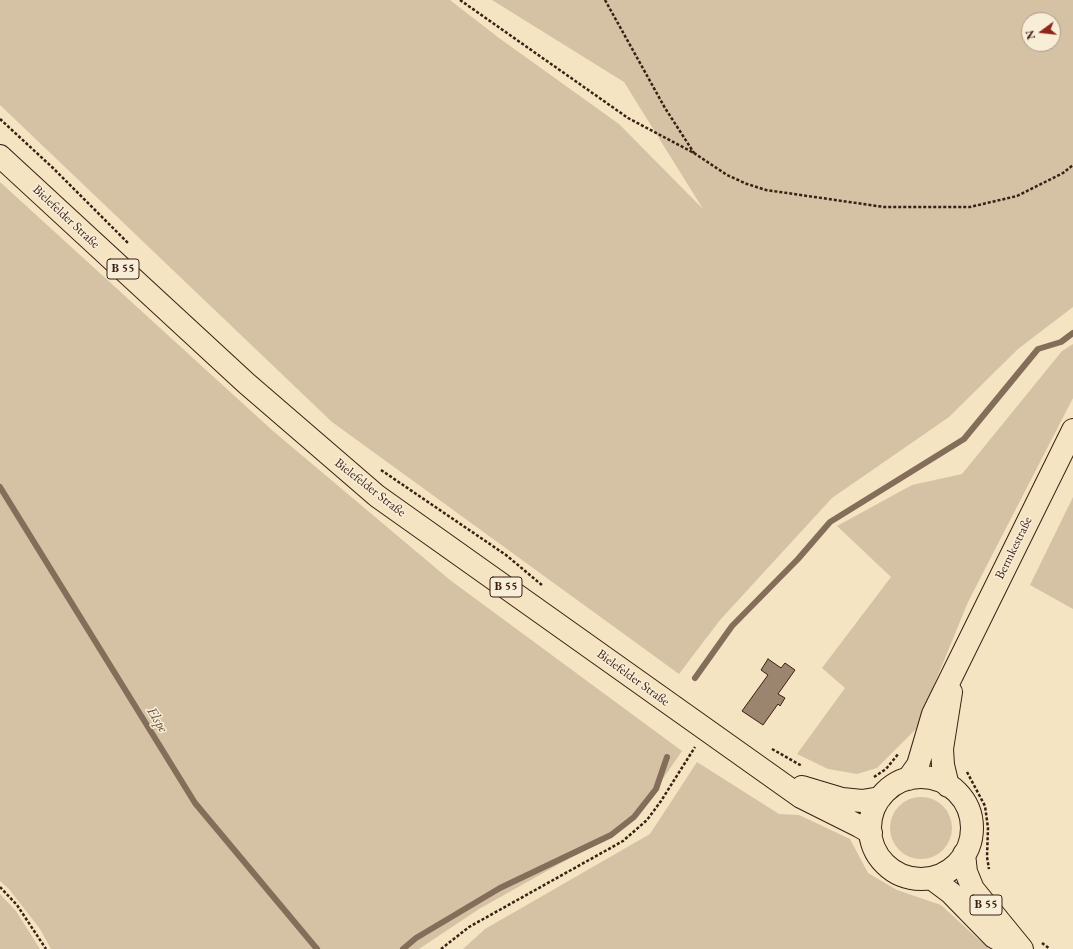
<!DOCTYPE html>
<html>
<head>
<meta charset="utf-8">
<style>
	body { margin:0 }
	#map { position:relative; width:1073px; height:949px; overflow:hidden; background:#f4e4c2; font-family:"EB Garamond",serif }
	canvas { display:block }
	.north { position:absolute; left:1021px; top:12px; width:40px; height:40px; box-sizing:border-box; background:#f8edd7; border:1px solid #ac9a89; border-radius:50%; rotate:255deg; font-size:11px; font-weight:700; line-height:16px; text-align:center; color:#3b1e14 }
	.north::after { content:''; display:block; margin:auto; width:14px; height:18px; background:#8f2418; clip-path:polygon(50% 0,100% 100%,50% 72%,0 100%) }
</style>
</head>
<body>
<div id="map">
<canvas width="1073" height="949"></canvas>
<div class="north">N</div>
</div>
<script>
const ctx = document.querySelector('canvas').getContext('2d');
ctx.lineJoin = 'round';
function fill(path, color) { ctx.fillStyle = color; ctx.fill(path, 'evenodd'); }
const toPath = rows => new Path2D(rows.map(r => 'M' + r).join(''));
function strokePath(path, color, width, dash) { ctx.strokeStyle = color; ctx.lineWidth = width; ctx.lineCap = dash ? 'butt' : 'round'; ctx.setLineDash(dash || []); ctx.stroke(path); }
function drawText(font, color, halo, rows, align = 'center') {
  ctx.font = font + ' "EB Garamond",serif'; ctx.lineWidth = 3; ctx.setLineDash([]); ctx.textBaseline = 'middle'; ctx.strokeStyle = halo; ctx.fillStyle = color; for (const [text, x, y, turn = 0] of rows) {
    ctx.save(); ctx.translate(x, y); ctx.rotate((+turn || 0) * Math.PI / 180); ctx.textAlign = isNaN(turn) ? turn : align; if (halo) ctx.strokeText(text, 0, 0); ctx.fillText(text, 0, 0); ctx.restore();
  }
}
fill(toPath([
	[0,0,450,0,499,38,619,124,703,209,624,82,492,0,1073,0,1073,307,1018,349,949,417,832,498,720,620,679,674,332,422,0,105],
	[1029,20,1053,20,1053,44,1029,44],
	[0,182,273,431,450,580,682,751,643,808,595,844,479,909,419,949,51,949,40,929,9,889,0,881],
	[1073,344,1073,398,968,602,916,729,877,768,857,774,828,769,797,754,845,688,822,668,891,577,837,526,912,485,962,474,1062,351],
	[1073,497,1073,609,1030,585],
	[697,762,779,814,799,815,850,839,868,873,897,890,941,905,989,949,463,949,485,929,650,834],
	'890 828a31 31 0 1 1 62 0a31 31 0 1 1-62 0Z',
	[0,894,16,911,40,949,0,949]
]), '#d5c2a4');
strokePath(toPath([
	[0,487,195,803,317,949],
	[695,678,732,626,798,559,830,522,964,439,1038,349,1061,342,1073,333],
	[403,949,416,938,500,888,611,835,634,817,656,789,667,757]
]), '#846d59', 6);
const building = toPath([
	[768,659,781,668,785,663,795,670,778,694,785,698,780,706,778,704,763,725,742,711,768,675,761,670,768,659]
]);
fill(building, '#9b856e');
strokePath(building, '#3b1e14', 1);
const major = toPath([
	[0,156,246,383,377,496,801,797,859,826,871,833],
	'870 828a51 51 0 1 1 102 0a51 51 0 1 1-102 0Z',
	[908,779,918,765,933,714,1073,430],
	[948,786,943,765,942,749,951,692],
	[802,787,842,799,862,801,880,798],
	[964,854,966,872,973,889,1022,949],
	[931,878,951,893,994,937,1003,942]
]);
strokePath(major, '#3b1e14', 24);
strokePath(toPath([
	[460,0,628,118,694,153,727,175,747,184,766,190,884,207,970,207,1017,196,1063,173,1073,165],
	[605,0,665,108,694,153],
	[0,119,53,168,129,244],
	[381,470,506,555,543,586],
	[772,749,802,766],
	[967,772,985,806,988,828,987,857,989,869],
	[874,777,886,769,899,753],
	[0,887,17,905,46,949],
	[1042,943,1050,949],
	[441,949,469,927,623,841,647,820,661,801,695,747]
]), '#3b1e14', 2.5, [3, 2]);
strokePath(major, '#f4e4c2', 22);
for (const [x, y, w] of [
	[123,269,32],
	[506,587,32],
	[986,905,32]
]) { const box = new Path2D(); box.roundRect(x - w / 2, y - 10, w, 20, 3); ctx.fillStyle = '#f8edd7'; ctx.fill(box); strokePath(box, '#3b1e14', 1); }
drawText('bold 12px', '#3b1e14', null, [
	["B 55",123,269],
	["B 55",506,587],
	["B 55",986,905]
]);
drawText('13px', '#3b1e14', '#f8edd7', [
	["Bielefelder Straße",66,217,43],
	["Bielefelder Straße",370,488,38],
	["Bermkestraße",1014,548,-64],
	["Bielefelder Straße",633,678,36]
]);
drawText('italic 14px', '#664c3c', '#f8edd7', [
	["Elspe",157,720,58]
]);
</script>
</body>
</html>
